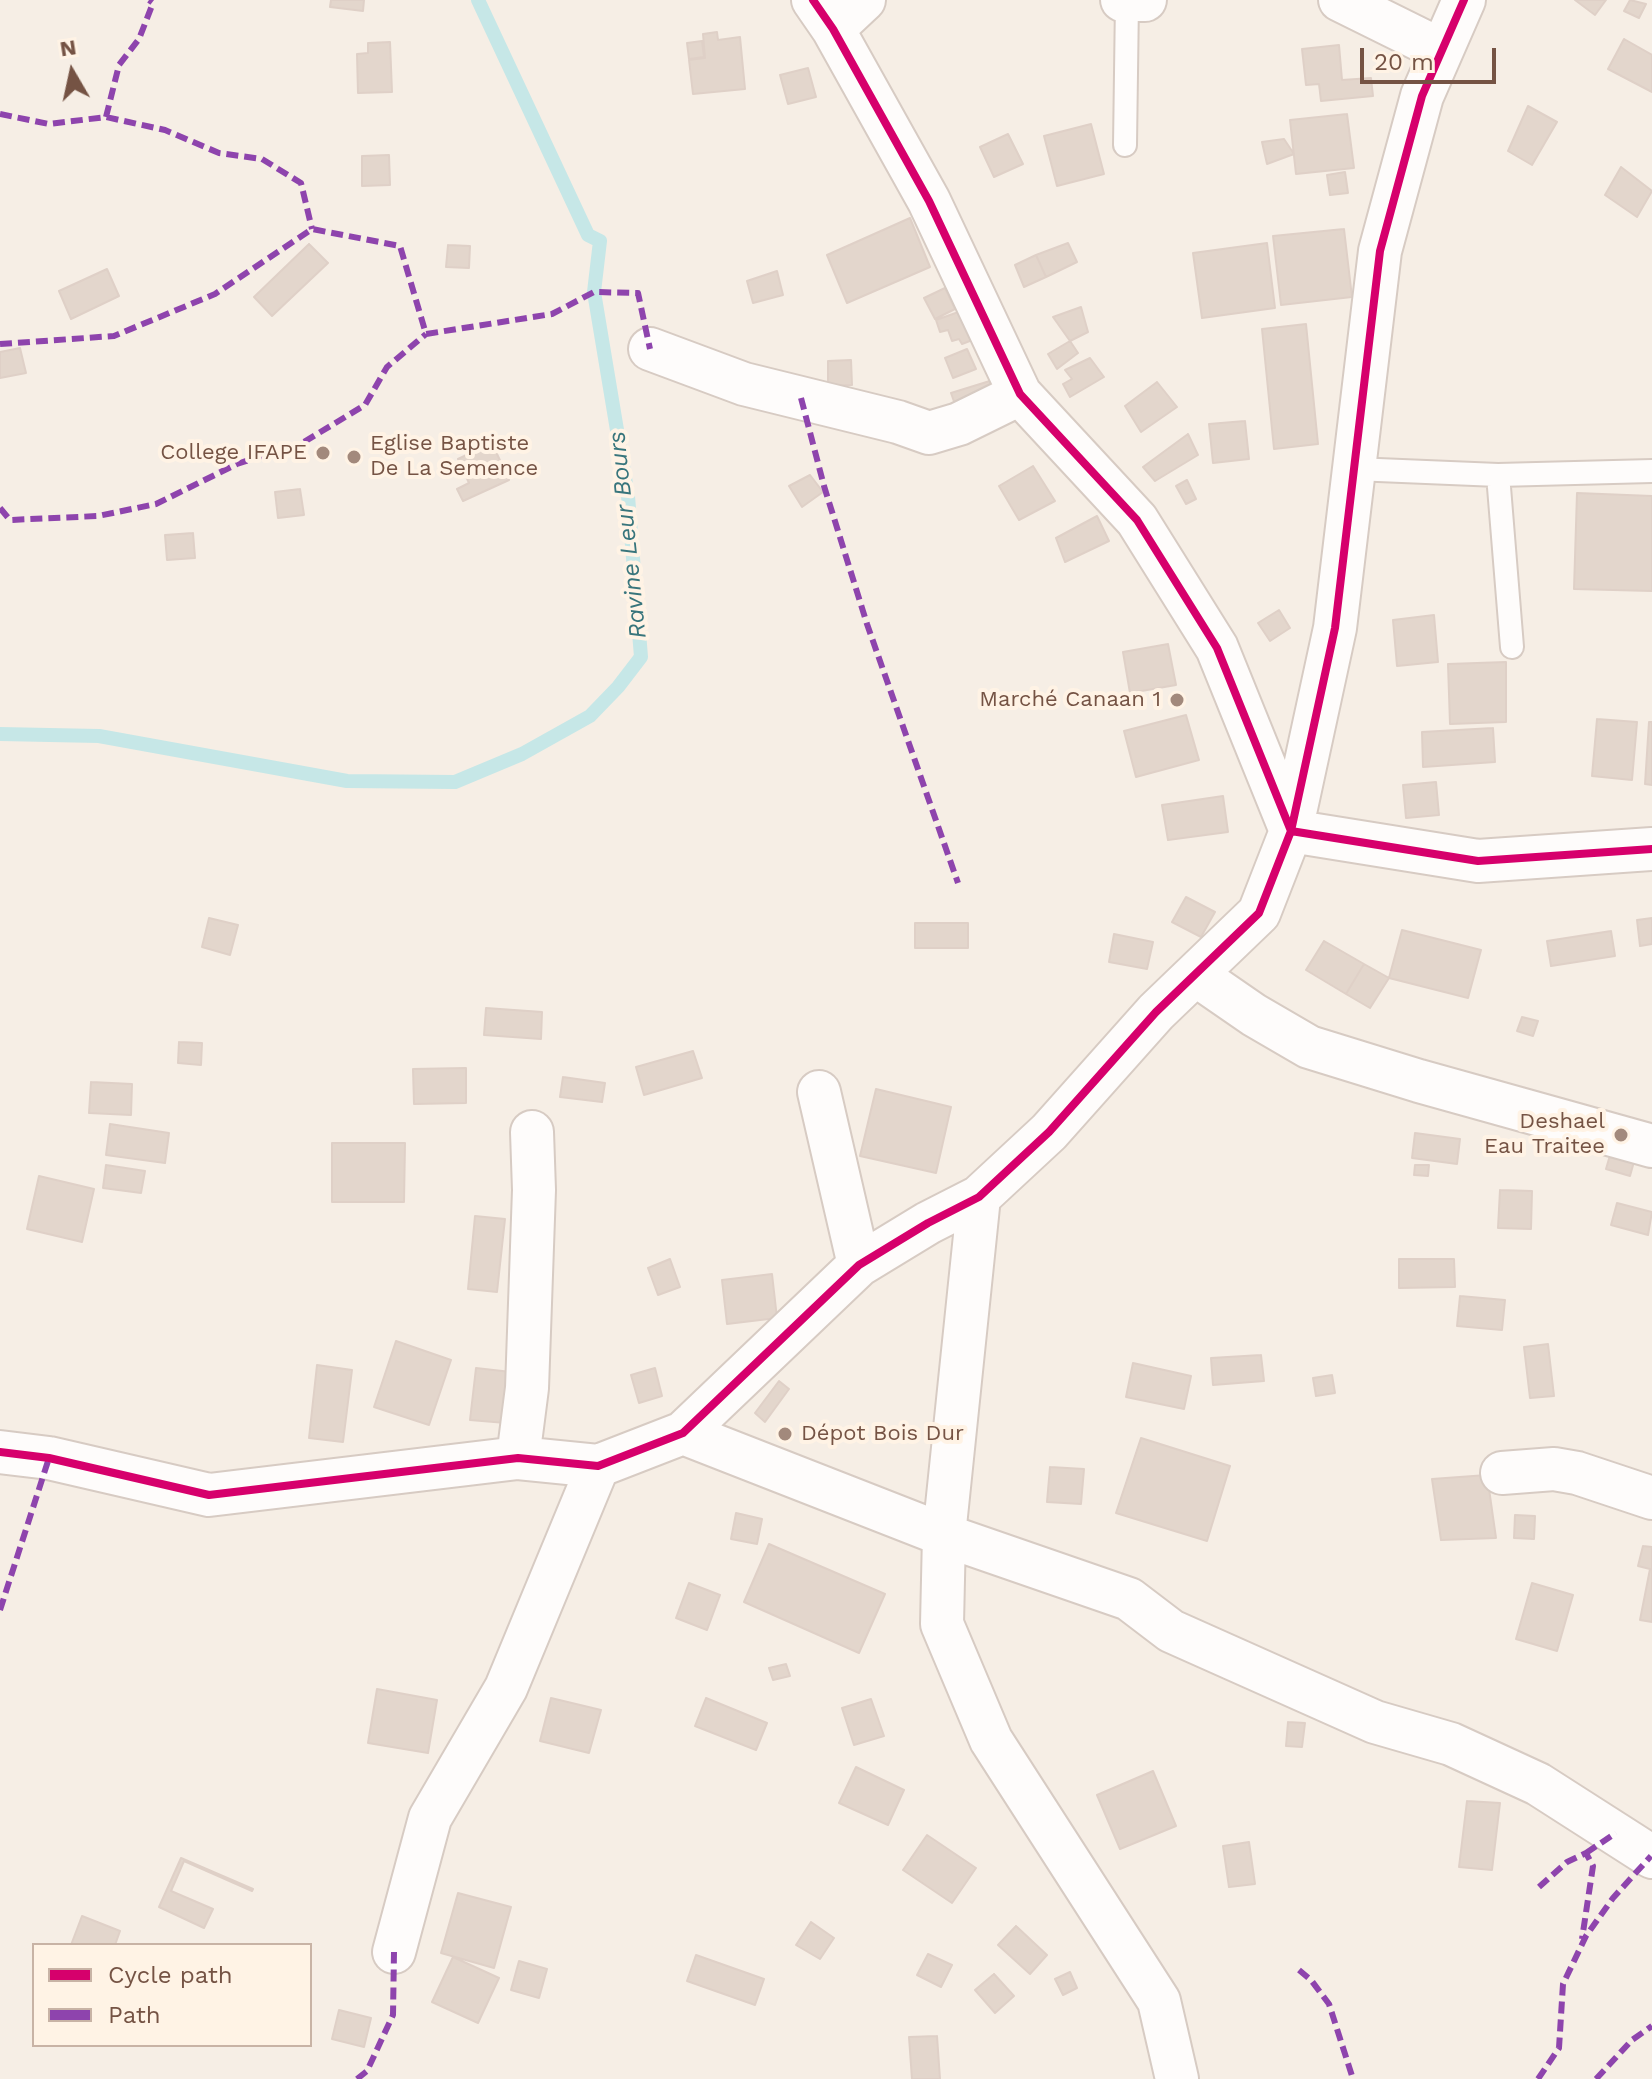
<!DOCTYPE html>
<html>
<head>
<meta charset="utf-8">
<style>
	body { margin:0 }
	#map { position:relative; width:1652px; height:2079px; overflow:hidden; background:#f6eee5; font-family:"Work Sans",sans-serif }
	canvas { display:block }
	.legend { position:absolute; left:32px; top:1943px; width:280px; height:104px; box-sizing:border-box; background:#fff3e5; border:2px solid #c8b3a5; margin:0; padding:10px 14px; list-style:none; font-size:24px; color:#755344 }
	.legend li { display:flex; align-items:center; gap:16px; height:40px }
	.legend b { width:40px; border:2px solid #c8b3a5 }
	.north { position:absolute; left:32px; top:32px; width:80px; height:80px; -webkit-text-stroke:6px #fff3e5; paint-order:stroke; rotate:351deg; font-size:22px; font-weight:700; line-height:32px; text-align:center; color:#755344 }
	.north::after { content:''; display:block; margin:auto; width:28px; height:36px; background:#755344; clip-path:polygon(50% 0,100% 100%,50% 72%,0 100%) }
	.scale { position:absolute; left:1360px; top:48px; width:136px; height:36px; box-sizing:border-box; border:4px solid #755344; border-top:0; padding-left:10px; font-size:24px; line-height:28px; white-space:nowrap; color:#755344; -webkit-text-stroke:6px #fff3e5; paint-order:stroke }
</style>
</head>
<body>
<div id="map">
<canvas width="1652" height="2079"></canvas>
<ul class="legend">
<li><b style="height:10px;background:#d6006c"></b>Cycle path</li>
<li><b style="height:10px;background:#8e44ad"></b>Path</li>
</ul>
<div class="north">N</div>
<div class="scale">20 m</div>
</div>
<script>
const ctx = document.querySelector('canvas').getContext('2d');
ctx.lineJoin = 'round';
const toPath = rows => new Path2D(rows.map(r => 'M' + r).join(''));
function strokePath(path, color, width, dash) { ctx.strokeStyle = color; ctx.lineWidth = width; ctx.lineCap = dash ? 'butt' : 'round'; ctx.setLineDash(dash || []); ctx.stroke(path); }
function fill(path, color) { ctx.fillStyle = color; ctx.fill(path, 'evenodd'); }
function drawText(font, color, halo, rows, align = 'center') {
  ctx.font = font + ' "Work Sans",sans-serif'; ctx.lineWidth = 8; ctx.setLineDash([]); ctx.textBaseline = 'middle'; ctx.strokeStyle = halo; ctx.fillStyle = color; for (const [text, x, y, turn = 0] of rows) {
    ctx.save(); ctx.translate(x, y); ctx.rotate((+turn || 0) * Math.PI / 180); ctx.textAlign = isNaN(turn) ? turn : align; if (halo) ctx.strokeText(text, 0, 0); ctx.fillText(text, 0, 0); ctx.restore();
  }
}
strokePath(toPath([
	[0,734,99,736,347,781,455,782,522,754,590,716,618,687,641,657,628,496,594,292,600,241,588,235,478,0]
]), '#c6e7e7', 14);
const building = toPath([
	[331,0,364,0,363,11,330,7,331,0],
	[1575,0,1606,0,1595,15,1575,0],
	[1630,0,1646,4,1639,18,1624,11,1630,0],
	[717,32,718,40,740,37,745,89,693,94,689,60,705,58,703,34,717,32],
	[1624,39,1652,55,1652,92,1608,69,1624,39],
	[702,41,704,57,689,59,687,43,702,41],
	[390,42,392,92,358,93,357,54,368,53,368,43,390,42],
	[1339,45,1342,80,1371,78,1373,96,1321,101,1319,84,1306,85,1302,49,1339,45],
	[808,68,816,97,788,104,780,75,808,68],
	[1528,106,1557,122,1532,165,1508,151,1528,106],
	[1347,114,1354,168,1296,174,1290,120,1347,114],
	[1091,124,1104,174,1057,186,1044,136,1091,124],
	[1008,134,1023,164,994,177,980,147,1008,134],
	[1284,139,1294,154,1267,164,1262,142,1284,139],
	[389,155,390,185,362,186,362,156,389,155],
	[1621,167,1652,191,1637,217,1605,195,1621,167],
	[1345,172,1348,193,1330,195,1327,175,1345,172],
	[910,218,930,267,847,303,827,255,910,218],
	[1344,229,1352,297,1281,305,1273,236,1344,229],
	[1068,243,1077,262,1046,277,1036,255,1068,243],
	[1267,243,1275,308,1202,318,1193,253,1267,243],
	[309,244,328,263,272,316,254,297,309,244],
	[448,245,470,246,469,268,446,267,448,245],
	[1036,255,1046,277,1024,287,1015,265,1036,255],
	[107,269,119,296,71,319,59,291,107,269],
	[777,271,783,295,753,303,747,281,777,271],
	[945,288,955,309,935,319,924,298,945,288],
	[1081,307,1088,332,1070,341,1053,317,1081,307],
	[964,310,975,339,962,344,959,339,952,341,948,330,940,332,936,320,964,310],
	[1306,324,1318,444,1274,449,1262,329,1306,324],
	[1070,341,1078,353,1057,369,1048,354,1070,341],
	[20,348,26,373,0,378,0,352,20,348],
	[967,349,976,369,953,378,945,358,967,349],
	[1090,358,1104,377,1070,397,1063,384,1072,379,1065,370,1090,358],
	[851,360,852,385,828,386,828,361,851,360],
	[993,380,999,399,958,413,951,393,993,380],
	[1157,382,1177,407,1141,432,1125,406,1157,382],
	[1245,421,1249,459,1213,463,1209,424,1245,421],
	[1188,434,1198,455,1155,481,1143,467,1188,434],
	[492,443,509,480,463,501,457,489,469,483,458,459,492,443],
	[1033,466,1055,501,1019,520,999,486,1033,466],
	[810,475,823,492,802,507,789,486,810,475],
	[1187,480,1196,499,1186,504,1176,486,1187,480],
	[300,489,304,515,278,518,275,492,300,489],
	[1577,493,1652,496,1652,591,1574,589,1577,493],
	[1097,516,1109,541,1065,562,1056,538,1097,516],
	[193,533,195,558,167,560,165,535,193,533],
	[1279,610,1290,628,1270,641,1258,623,1279,610],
	[1434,615,1438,662,1397,666,1393,620,1434,615],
	[1168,644,1176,685,1130,693,1123,652,1168,644],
	[1506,662,1506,722,1450,724,1448,664,1506,662],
	[1186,715,1199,760,1136,777,1124,731,1186,715],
	[1597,719,1637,722,1632,780,1592,776,1597,719],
	[1649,722,1652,722,1652,785,1645,784,1649,722],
	[1493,728,1495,762,1423,767,1422,732,1493,728],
	[1436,782,1439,815,1406,818,1403,785,1436,782],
	[1223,796,1228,832,1168,840,1162,805,1223,796],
	[1186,897,1215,912,1201,937,1172,922,1186,897],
	[209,918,238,925,230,955,202,947,209,918],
	[1652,918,1652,944,1640,946,1637,920,1652,918],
	[915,923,968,923,968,948,915,948,915,923],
	[1402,930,1481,950,1468,998,1389,978,1402,930],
	[1611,931,1615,956,1551,966,1547,941,1611,931],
	[1114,934,1153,942,1147,969,1109,962,1114,934],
	[1324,941,1364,964,1346,994,1306,970,1324,941],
	[1364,964,1389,978,1370,1008,1346,994,1364,964],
	[486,1008,542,1012,541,1039,484,1035,486,1008],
	[1522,1017,1538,1021,1533,1036,1517,1031,1522,1017],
	[179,1042,202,1043,201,1065,178,1063,179,1042],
	[693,1051,702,1078,644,1095,636,1067,693,1051],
	[466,1068,466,1103,414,1104,413,1069,466,1068],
	[563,1077,605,1083,602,1102,560,1097,563,1077],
	[91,1082,132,1084,131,1115,89,1113,91,1082],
	[876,1089,951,1107,936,1173,860,1156,876,1089],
	[110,1124,169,1133,165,1163,106,1155,110,1124],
	[1415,1133,1460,1139,1457,1164,1412,1158,1415,1133],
	[332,1143,405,1143,404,1202,332,1202,332,1143],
	[1613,1145,1637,1151,1630,1176,1606,1169,1613,1145],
	[106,1165,145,1171,141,1193,103,1188,106,1165],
	[1415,1165,1429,1165,1428,1176,1414,1175,1415,1165],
	[39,1176,94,1189,82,1242,27,1229,39,1176],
	[1500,1190,1532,1191,1531,1229,1498,1228,1500,1190],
	[1617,1203,1652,1212,1648,1235,1611,1225,1617,1203],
	[475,1216,505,1219,497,1292,468,1289,475,1216],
	[670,1259,680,1287,658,1295,648,1268,670,1259],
	[1399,1259,1454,1259,1455,1287,1399,1288,1399,1259],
	[772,1274,777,1318,727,1324,722,1280,772,1274],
	[1460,1296,1505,1300,1502,1330,1457,1326,1460,1296],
	[396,1341,451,1360,429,1425,374,1407,396,1341],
	[1548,1344,1554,1396,1530,1398,1524,1347,1548,1344],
	[1261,1355,1264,1381,1213,1385,1211,1358,1261,1355],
	[1133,1363,1191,1376,1184,1409,1126,1397,1133,1363],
	[317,1365,352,1370,343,1442,309,1438,317,1365],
	[476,1368,511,1372,506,1423,470,1420,476,1368],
	[655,1368,662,1396,639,1403,631,1375,655,1368],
	[1332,1375,1335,1393,1316,1396,1313,1378,1332,1375],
	[779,1381,789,1389,765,1422,755,1413,779,1381],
	[1141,1438,1230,1466,1207,1541,1116,1513,1141,1438],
	[1050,1467,1084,1469,1081,1504,1047,1502,1050,1467],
	[1487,1475,1496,1538,1441,1540,1432,1479,1487,1475],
	[736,1513,762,1519,757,1544,731,1539,736,1513],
	[1515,1515,1535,1516,1534,1539,1514,1538,1515,1515],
	[769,1544,885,1594,859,1653,744,1602,769,1544],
	[1643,1546,1652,1547,1652,1622,1640,1620,1650,1569,1638,1566,1643,1546],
	[689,1583,720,1595,707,1630,676,1618,689,1583],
	[1532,1583,1573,1595,1557,1651,1516,1639,1532,1583],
	[786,1664,790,1676,773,1680,769,1668,786,1664],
	[377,1689,437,1700,428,1753,368,1743,377,1689],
	[551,1698,601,1710,589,1753,540,1741,551,1698],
	[706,1698,767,1723,756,1750,695,1726,706,1698],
	[871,1699,884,1736,854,1745,842,1708,871,1699],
	[1288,1722,1305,1723,1302,1747,1286,1746,1288,1722],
	[856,1767,904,1790,888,1825,839,1803,856,1767],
	[1153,1771,1176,1826,1120,1849,1097,1795,1153,1771],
	[1467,1801,1500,1803,1492,1870,1459,1867,1467,1801],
	[927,1835,976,1868,952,1903,903,1870,927,1835],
	[1249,1842,1255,1884,1229,1887,1223,1846,1249,1842],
	[181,1858,253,1889,252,1891,184,1861,171,1891,213,1909,204,1928,159,1907,181,1858],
	[458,1893,511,1907,494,1968,441,1953,458,1893],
	[82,1916,120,1931,115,1945,71,1945,82,1916],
	[811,1922,834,1938,820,1959,796,1945,811,1922],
	[1016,1926,1047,1955,1030,1974,998,1945,1016,1926],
	[928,1954,952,1965,941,1987,917,1975,928,1954],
	[696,1955,764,1979,755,2005,687,1981,696,1955],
	[453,1957,499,1978,478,2023,432,2002,453,1957],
	[519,1961,547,1969,539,1998,511,1990,519,1961],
	[1070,1972,1077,1988,1063,1995,1055,1979,1070,1972],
	[994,1974,1014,1996,995,2013,975,1990,994,1974],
	[339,2010,371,2018,364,2047,332,2039,339,2010],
	[937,2036,940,2079,912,2079,909,2037,937,2036]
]);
fill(building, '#e3d6cc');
strokePath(building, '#dfd0c7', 2);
const service = toPath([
	[1125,145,1127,1],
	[1354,469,1498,475,1652,471],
	[1498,475,1512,647]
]);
const minor = toPath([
	[813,0,833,29,929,201,1020,394,1137,520,1217,648,1291,831,1478,861,1652,849],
	[1122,0,1145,0],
	[1340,0,1441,50],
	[833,29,864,0],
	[650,349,744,384,898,422,929,433,959,424,1020,394],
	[1196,975,1254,1015,1309,1047,1419,1081,1652,1146],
	[819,1092,859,1265],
	[979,1197,944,1535,942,1624,991,1740,1159,2001,1177,2079],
	[683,1433,944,1535,1129,1599,1171,1631,1375,1722,1451,1744,1538,1784,1652,1857],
	[0,1452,49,1458,209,1495,518,1458,598,1466,683,1433,859,1265,928,1223,979,1197,1049,1132,1156,1012,1259,913,1291,831,1335,628,1380,251,1422,96,1464,0],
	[518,1458,527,1388,534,1190,532,1132],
	[1502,1473,1554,1469,1577,1473,1652,1498],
	[394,1952,430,1818,506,1688,598,1466]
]);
strokePath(service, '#d7cbc3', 26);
strokePath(minor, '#d7cbc3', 46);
strokePath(service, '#fefcfb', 22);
strokePath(minor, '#fefcfb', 42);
strokePath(toPath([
	[0,114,49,124,106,117,165,130,219,153,262,159,301,183,312,229],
	[106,117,119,65,139,39,153,3,149,0],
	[0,344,114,336,215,294,312,229,400,246,426,334,552,314,594,292,638,293,650,349],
	[801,398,824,486,867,624,958,883],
	[0,508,10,520,98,516,156,504,237,464,304,442,365,405,387,367,426,334],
	[0,1610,49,1458],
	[1586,1853,1616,1833],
	[1539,1887,1567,1862,1586,1853,1593,1866,1582,1939],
	[1299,1970,1311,1980,1329,2004,1353,2079],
	[357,2079,367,2071,393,2015,394,1952],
	[1538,2079,1559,2048,1563,1984,1586,1936,1613,1898,1651,1856],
	[1596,2079,1632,2040,1652,2026]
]), '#8e44ad', 6, [12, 6]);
strokePath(toPath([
	[813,0,833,29,929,201,1020,394,1137,520,1217,648,1291,831,1478,861,1652,849],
	[0,1452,49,1458,209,1495,518,1458,598,1466,683,1433,859,1265,928,1223,979,1197,1049,1132,1156,1012,1259,913,1291,831,1335,628,1380,251,1422,96,1464,0]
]), '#d6006c', 8);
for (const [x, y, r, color] of [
	[323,453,8,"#a2897c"],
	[354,457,8,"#a2897c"],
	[1177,700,8,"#a2897c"],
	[1621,1135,8,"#a2897c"],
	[785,1434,8,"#a2897c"]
]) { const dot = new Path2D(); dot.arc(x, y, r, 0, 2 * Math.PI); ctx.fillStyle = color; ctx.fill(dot); strokePath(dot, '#fff3e5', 3); }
drawText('22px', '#755344', '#fff3e5', [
	["Eglise Baptiste",370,444,"left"],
	["De La Semence",370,469,"left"],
	["College IFAPE",307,453],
	["Marché Canaan 1",1161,700],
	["Deshael",1605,1122],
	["Eau Traitee",1605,1147],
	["Dépot Bois Dur",801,1434,"left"]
], 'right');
drawText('italic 24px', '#38757c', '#fff3e5', [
	["Ravine Leur Bours",628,535,-96]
]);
</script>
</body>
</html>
